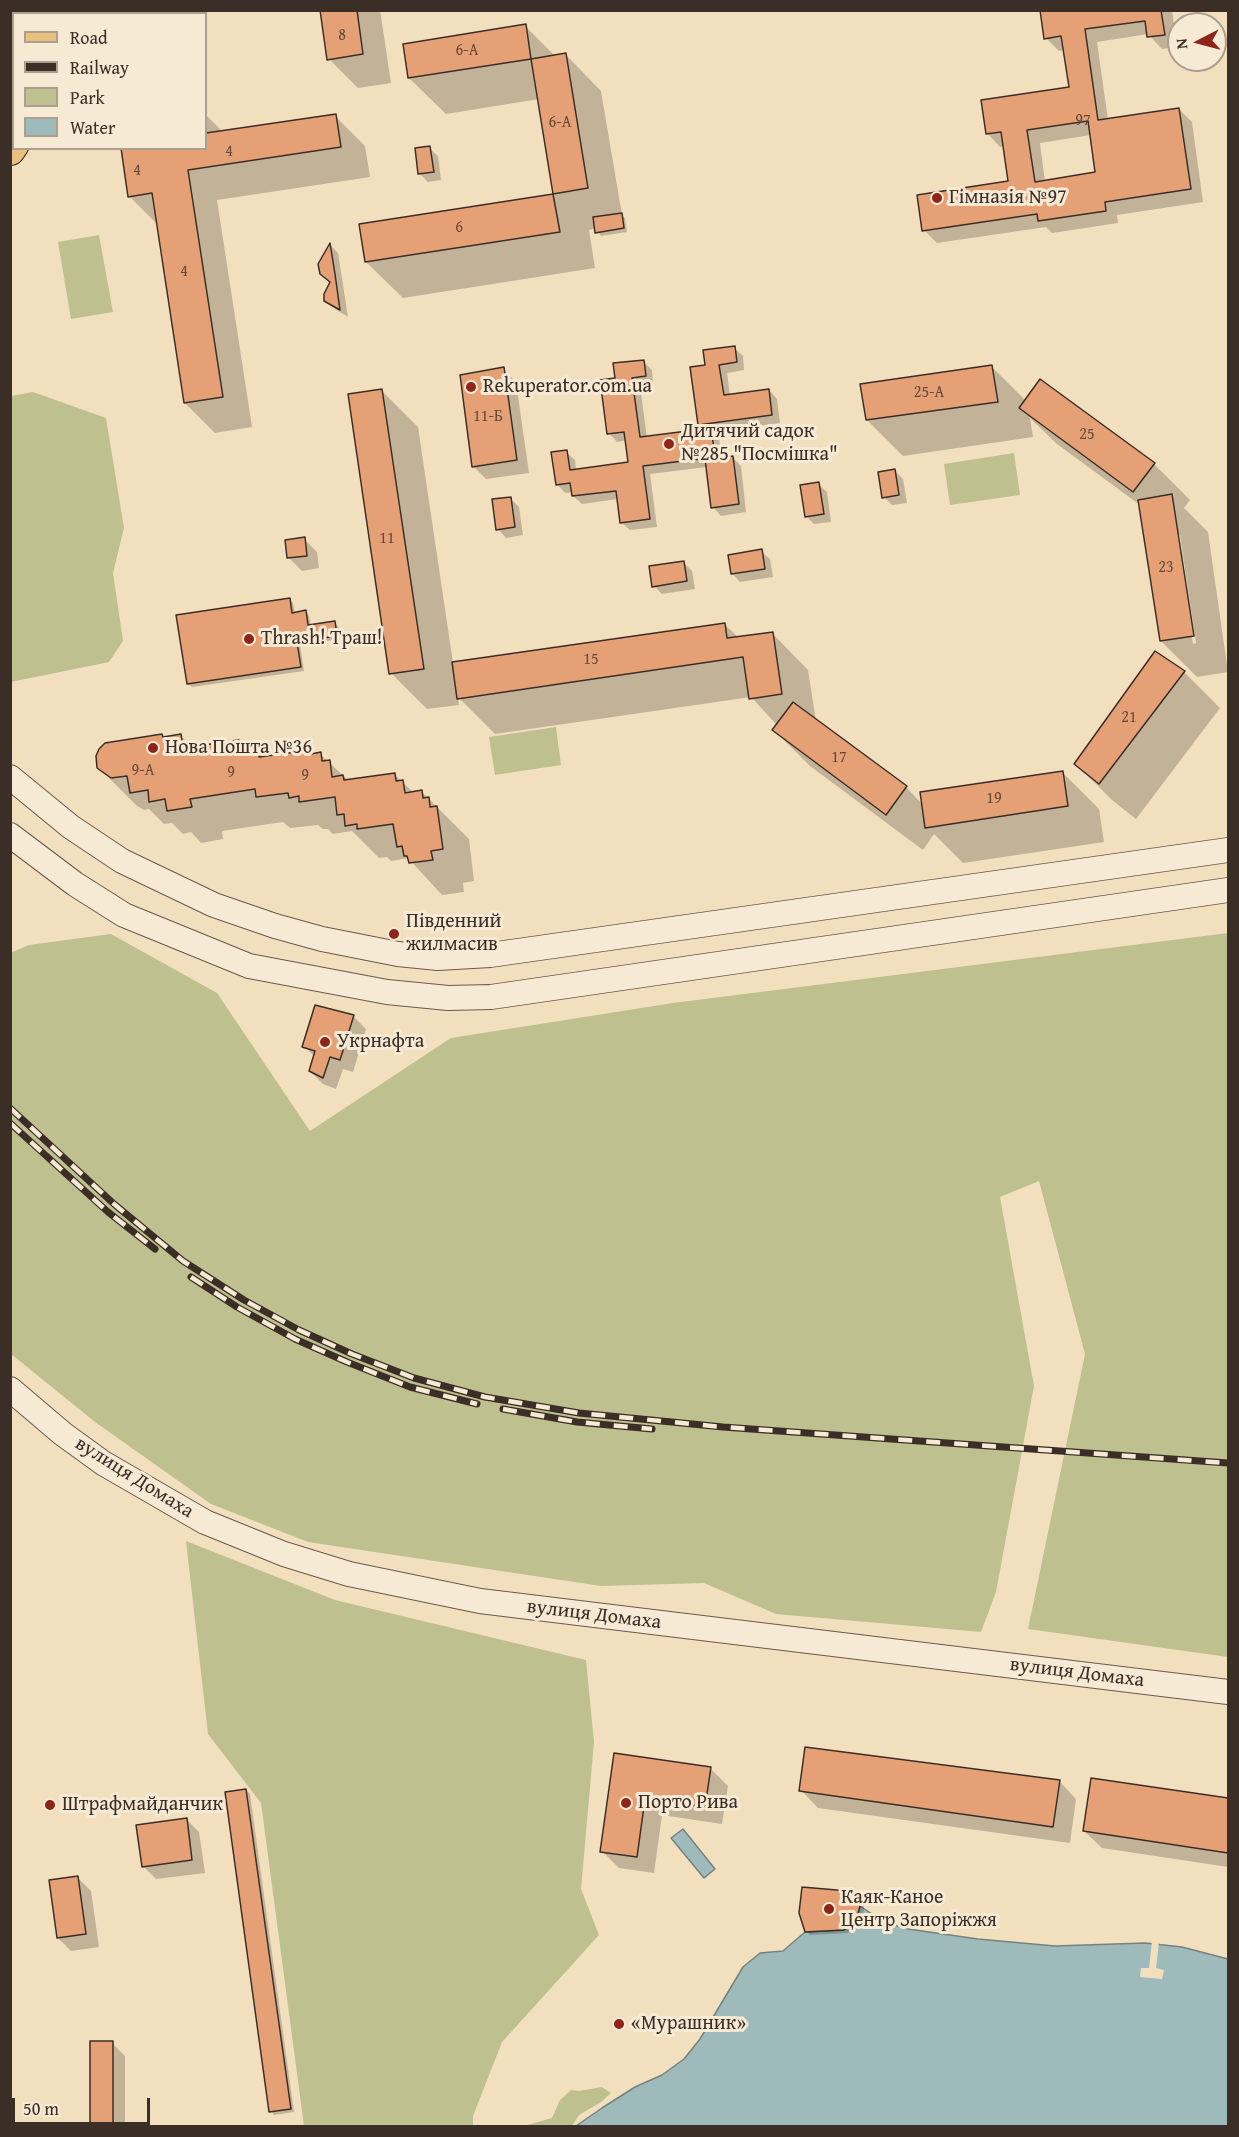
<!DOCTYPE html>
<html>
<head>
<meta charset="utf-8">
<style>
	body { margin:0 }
	#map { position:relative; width:1239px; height:2137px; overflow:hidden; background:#f2dfbe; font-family:"Gentium Book Plus",serif }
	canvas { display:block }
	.frame { position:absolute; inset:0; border:12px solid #3b2e27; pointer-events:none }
	.legend { position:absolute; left:12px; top:12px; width:195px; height:138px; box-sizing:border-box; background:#f7ead5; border:2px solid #ac9f8f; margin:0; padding:8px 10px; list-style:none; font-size:18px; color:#3b2e27 }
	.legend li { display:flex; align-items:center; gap:12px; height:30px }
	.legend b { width:30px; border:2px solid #ac9f8f }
	.north { position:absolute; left:1167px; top:12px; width:60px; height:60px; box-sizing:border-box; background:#f7ead5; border:2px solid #ac9f8f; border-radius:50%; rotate:264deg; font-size:16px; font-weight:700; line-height:24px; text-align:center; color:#3b2e27 }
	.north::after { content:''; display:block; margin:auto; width:21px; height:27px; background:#8f2418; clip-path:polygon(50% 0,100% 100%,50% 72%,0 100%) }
	.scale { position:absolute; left:12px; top:2098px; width:138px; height:27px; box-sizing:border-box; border:3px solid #3b2e27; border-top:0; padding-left:8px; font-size:18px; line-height:21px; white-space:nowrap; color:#3b2e27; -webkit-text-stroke:4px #f7ead5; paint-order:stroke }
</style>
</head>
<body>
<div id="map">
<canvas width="1239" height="2137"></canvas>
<div class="frame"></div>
<ul class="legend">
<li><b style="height:8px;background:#e9c07f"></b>Road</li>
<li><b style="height:8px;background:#3b2e27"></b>Railway</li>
<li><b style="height:16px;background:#bec18f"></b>Park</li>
<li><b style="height:16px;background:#9ebaba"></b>Water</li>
</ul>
<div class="north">N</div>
<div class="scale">50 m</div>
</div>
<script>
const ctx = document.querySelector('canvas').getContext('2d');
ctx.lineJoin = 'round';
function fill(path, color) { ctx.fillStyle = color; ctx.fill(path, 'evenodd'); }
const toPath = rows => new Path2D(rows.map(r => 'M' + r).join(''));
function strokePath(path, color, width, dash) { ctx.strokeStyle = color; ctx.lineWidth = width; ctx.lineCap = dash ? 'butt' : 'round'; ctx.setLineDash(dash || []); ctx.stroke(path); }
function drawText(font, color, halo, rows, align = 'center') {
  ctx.font = font + ' "Gentium Book Plus",serif'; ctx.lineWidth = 6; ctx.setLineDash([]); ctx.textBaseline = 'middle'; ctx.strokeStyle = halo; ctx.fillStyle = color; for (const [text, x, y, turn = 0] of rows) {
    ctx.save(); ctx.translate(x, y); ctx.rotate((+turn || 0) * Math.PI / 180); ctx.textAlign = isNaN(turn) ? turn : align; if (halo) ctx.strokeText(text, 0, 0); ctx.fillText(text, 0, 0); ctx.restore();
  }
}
fill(toPath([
	[99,235,113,312,71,319,58,242],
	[33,392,106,418,124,528,113,573,123,641,109,662,11,682,11,396],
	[1014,453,1020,495,950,505,944,464],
	[556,727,561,765,495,775,489,737],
	[1228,933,1228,1657,1028,1629,1085,1354,1039,1181,1000,1197,1034,1386,996,1592,981,1632,776,1614,704,1583,601,1586,308,1542,211,1504,95,1422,11,1354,10,953,29,945,111,934,217,993,310,1131,451,1038,673,1003],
	[186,1541,335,1600,586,1660,594,1742,581,1889,599,1935,502,2042,473,2116,473,2126,304,2126,261,1803,208,1734],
	[602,2087,611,2093,601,2102,579,2115,572,2126,524,2126,552,2118,560,2100,571,2090,579,2091]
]), '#bec18f');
const water = toPath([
	[683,1829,715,1869,704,1878,671,1838,683,1829],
	[860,1906,884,1922,908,1929,978,1939,1055,1946,1145,1943,1182,1947,1228,1959,1228,2126,576,2126,602,2108,635,2087,662,2075,684,2059,700,2039,743,1967,760,1953,783,1951,805,1932,844,1930,856,1922,860,1906]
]);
fill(water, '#9ebaba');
strokePath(water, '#76827f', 1.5);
fill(toPath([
	[1152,1941,1159,1942,1156,1968,1164,1970,1162,1979,1140,1977,1141,1968,1149,1968]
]), '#f2dfbe');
fill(toPath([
	[322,10,380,10,391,83,358,88,329,59],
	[1042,10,1172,10,1177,47,1162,49,1148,34,1097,42,1108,120,1179,109,1192,122,1203,202,1117,215,1118,223,1052,233,1046,227,937,243,924,230,1010,182,1005,146,1000,147,988,134,1071,88,1065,50,1059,51,1046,38],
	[1091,135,1097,174,1045,182,1040,143],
	[525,26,555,56,565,54,601,91,622,215,625,218,627,232,601,236,596,228,589,230,595,268,403,298,366,262,360,225,555,195,539,99,446,114,409,78],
	[206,115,223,132,335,116,365,146,370,177,217,200,252,427,215,433,185,403,158,225,129,196,206,148],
	[429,148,438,156,441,180,428,182,420,174],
	[330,245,338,253,348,317,335,309,326,300,331,283,320,264],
	[734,348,743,356,744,370,727,373,730,396,769,390,777,399,780,423,713,432,719,438,722,459,732,457,741,466,746,512,721,516,713,507,707,467,650,474,657,527,630,530,621,522,618,499,582,504,573,496,573,492,565,493,557,484,566,452,575,460,576,470,629,464,626,440,617,442,609,433,617,379,643,361,652,370,653,384,640,386,647,438,705,430,699,424,707,366],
	[992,367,1026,401,1154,464,1190,500,1184,508,1208,532,1228,672,1197,677,1161,641,1140,505,1057,444,1030,418,1033,437,903,456,867,420],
	[1177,535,1180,535,1196,643,1193,644],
	[503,369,516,382,529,473,486,479,473,466],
	[382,391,418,427,453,663,724,624,739,638,772,633,808,670,816,721,906,787,923,805,1062,772,1099,809,1104,842,963,863,934,834,923,850,810,766,774,730,777,725,751,697,495,734,458,697,459,705,427,709,391,673],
	[894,470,903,479,907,503,892,505,884,497],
	[818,484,827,492,831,522,814,524,806,516],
	[511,499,519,507,523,535,506,538,498,529],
	[304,539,317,552,319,568,302,571,289,558],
	[761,551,770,559,773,577,740,582,732,573],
	[684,563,692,571,695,589,662,594,654,586],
	[289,599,293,603,295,614,306,612,309,616,311,626,334,622,338,626,340,639,300,645,304,671,192,687,188,684],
	[1155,653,1184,672,1220,708,1136,819,1112,800,1076,764],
	[162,735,164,738,180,735,193,748,239,742,252,751,257,750,265,758,310,751,314,755,320,754,349,781,394,774,414,793,422,792,469,839,474,881,463,883,464,892,442,895,408,858,391,861,387,857,379,858,352,831,333,834,328,829,323,829,318,825,290,828,283,822,222,831,223,839,201,843,191,832,183,834,172,823,164,824,149,809,144,810,137,806,99,768],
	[353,1016,366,1029,353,1072,343,1069,336,1089,323,1084,310,1071,315,1057,304,1046],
	[615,1755,710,1768,728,1786,722,1824,662,1815,654,1873,619,1868,602,1851],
	[1092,1780,1228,1800,1228,1867,1102,1848,1084,1831],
	[1059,1781,1076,1799,1070,1843,818,1808,801,1790],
	[246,1790,250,1794,294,2112,274,2115,271,2111],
	[186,1819,199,1832,205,1873,156,1879,143,1866],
	[78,1878,91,1891,99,1947,71,1951,58,1938],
	[859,1893,863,1897,864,1910,859,1926,848,1933,810,1935,806,1931],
	[112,2043,125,2056,125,2126,91,2126]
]), '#0003');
const building = toPath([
	[320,10,357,10,363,54,327,60,320,10],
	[1040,10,1161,10,1165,35,1147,37,1145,21,1085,29,1098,120,1179,108,1191,189,1105,202,1106,211,1038,221,1037,214,922,231,917,195,1008,181,1001,132,986,134,981,100,1069,87,1061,36,1044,39,1040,10],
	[1088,121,1095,172,1035,182,1027,130,1088,121],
	[526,24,531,59,408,78,403,44,526,24],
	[566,53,588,188,553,194,531,59,566,53],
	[336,114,341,147,188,170,223,397,184,403,152,193,128,197,121,148,206,148,206,133,336,114],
	[430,146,434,172,418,174,415,148,430,146],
	[553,194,560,232,365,262,359,224,553,194],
	[622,213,624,228,595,233,593,217,622,213],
	[330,243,335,274,340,310,324,301,324,294,330,282,320,274,318,264,330,243],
	[735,346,737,362,719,365,724,395,769,389,772,415,698,425,690,367,705,365,703,350,735,346],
	[644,360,646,376,632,378,640,437,711,428,715,457,643,466,650,519,620,523,616,491,572,496,570,483,556,485,551,452,567,450,570,470,628,462,624,432,607,434,600,380,615,378,613,363,644,360],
	[992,365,998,402,866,420,860,384,992,365],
	[504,367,517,460,472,467,460,375,504,367],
	[1040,379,1155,463,1133,492,1019,408,1040,379],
	[382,389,424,669,389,674,348,394,382,389],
	[733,456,739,504,711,508,705,459,733,456],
	[895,469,899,495,882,498,878,472,895,469],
	[819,482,824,514,805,517,800,485,819,482],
	[1172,494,1194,636,1160,641,1138,500,1172,494],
	[511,497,515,527,496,530,492,499,511,497],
	[305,537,307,556,287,558,285,540,305,537],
	[762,549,765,569,731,574,728,555,762,549],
	[684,561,687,581,652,587,649,566,684,561],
	[290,598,292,613,306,610,308,625,335,621,337,636,297,642,301,667,187,684,176,615,290,598],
	[725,623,727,638,773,632,782,694,749,699,743,657,457,699,452,662,725,623],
	[1155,651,1185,671,1099,784,1074,764,1155,651],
	[793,702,907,786,886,815,772,730,793,702],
	[162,734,163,737,181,734,183,748,239,740,240,745,247,744,248,750,258,749,259,757,311,750,311,754,321,752,322,761,330,760,332,777,343,775,344,780,395,773,396,781,403,780,405,793,422,790,423,798,429,797,430,807,437,806,443,849,431,851,433,860,409,863,407,856,404,856,402,846,397,847,393,824,357,829,357,824,345,826,344,814,337,815,335,797,299,802,299,796,289,798,288,793,256,797,255,789,190,799,192,807,167,811,165,799,149,802,148,790,130,793,127,776,111,778,97,768,96,756,99,749,105,743,162,734],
	[1063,771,1068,806,925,828,920,792,1063,771],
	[315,1005,354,1015,340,1060,330,1057,323,1078,309,1071,315,1051,302,1047,315,1005],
	[805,1747,1060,1780,1053,1827,799,1791,805,1747],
	[614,1753,711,1767,705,1807,645,1799,637,1857,600,1852,614,1753],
	[1091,1778,1228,1798,1228,1853,1083,1831,1091,1778],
	[246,1789,291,2109,269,2112,225,1792,246,1789],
	[187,1818,192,1860,142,1867,136,1825,187,1818],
	[78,1876,86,1934,57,1938,49,1880,78,1876],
	[802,1887,860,1892,860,1906,856,1922,844,1930,805,1932,799,1913,802,1887],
	[90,2041,113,2041,113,2127,90,2127,90,2041]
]);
fill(building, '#e5a076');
strokePath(building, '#3b2e27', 1.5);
const minor = toPath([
	[10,777,71,827,122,861,214,905,275,926,322,939,398,954,438,958,490,955,1228,850],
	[10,835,75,884,124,915,249,966,387,992,448,998,491,997,1228,890],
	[10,1389,63,1434,103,1463,205,1522,284,1554,349,1574,480,1601,1228,1692]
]);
const major = toPath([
	[25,14,27,10],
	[75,14,77,10],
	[10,47,14,40],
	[10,150,14,144]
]);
strokePath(minor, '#695a4d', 26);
strokePath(major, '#3b2e27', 32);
strokePath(minor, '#f7ead5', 24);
strokePath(major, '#e9c07f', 30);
const rail = toPath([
	[10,1108,114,1204,183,1261,244,1300,299,1330,352,1354,414,1378,485,1397,579,1413,723,1427,1228,1463],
	[10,1123,108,1212,155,1249],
	[191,1277,237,1307,295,1339,347,1362,410,1387,477,1404],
	[503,1409,577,1422,652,1429]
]);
strokePath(rail, '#3b2e27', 7);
strokePath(rail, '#f7ead5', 4.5, [14]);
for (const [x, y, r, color] of [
	[937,198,6,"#8f2418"],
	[471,387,6,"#8f2418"],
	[669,444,6,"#8f2418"],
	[249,639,6,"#8f2418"],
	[153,748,6,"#8f2418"],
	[394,934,6,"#8f2418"],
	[325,1042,6,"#8f2418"],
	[626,1803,6,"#8f2418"],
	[50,1805,6,"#8f2418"],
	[829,1909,6,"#8f2418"],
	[619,2024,6,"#8f2418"]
]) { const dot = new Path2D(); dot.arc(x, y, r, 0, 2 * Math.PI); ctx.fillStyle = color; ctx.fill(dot); strokePath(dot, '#f7ead5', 2); }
drawText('16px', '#664a3b', null, [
	["8",342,36],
	["6-А",467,51],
	["97",1083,121],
	["6-А",560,123],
	["4",229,152],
	["4",137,171],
	["6",459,228],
	["4",184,272],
	["25-А",929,393],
	["11-Б",488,417],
	["25",1087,435],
	["11",387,539],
	["23",1166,568],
	["15",591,660],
	["21",1129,718],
	["17",839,758],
	["9-А",143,771],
	["9",231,773],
	["9",305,776],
	["19",994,799]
]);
drawText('20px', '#3b2e27', '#f7ead5', [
	["Гімназія №97",949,198],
	["Rekuperator.com.ua",483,387],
	["Дитячий садок",681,432],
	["№285 \"Посмішка\"",681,455],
	["Thrash! Траш!",261,639],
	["Нова Пошта №36",165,748],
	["Південний",406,922],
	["жилмасив",406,945],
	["Укрнафта",337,1042],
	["Порто Рива",638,1803],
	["Штрафмайданчик",62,1805],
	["Каяк-Каное",841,1898],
	["Центр Запоріжжя",841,1921],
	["«Мурашник»",631,2024]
], 'left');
drawText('20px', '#3b2e27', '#f7ead5', [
	["вулиця Домаха",134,1478,32],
	["вулиця Домаха",594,1615,7],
	["вулиця Домаха",1077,1673,7]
]);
</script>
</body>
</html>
